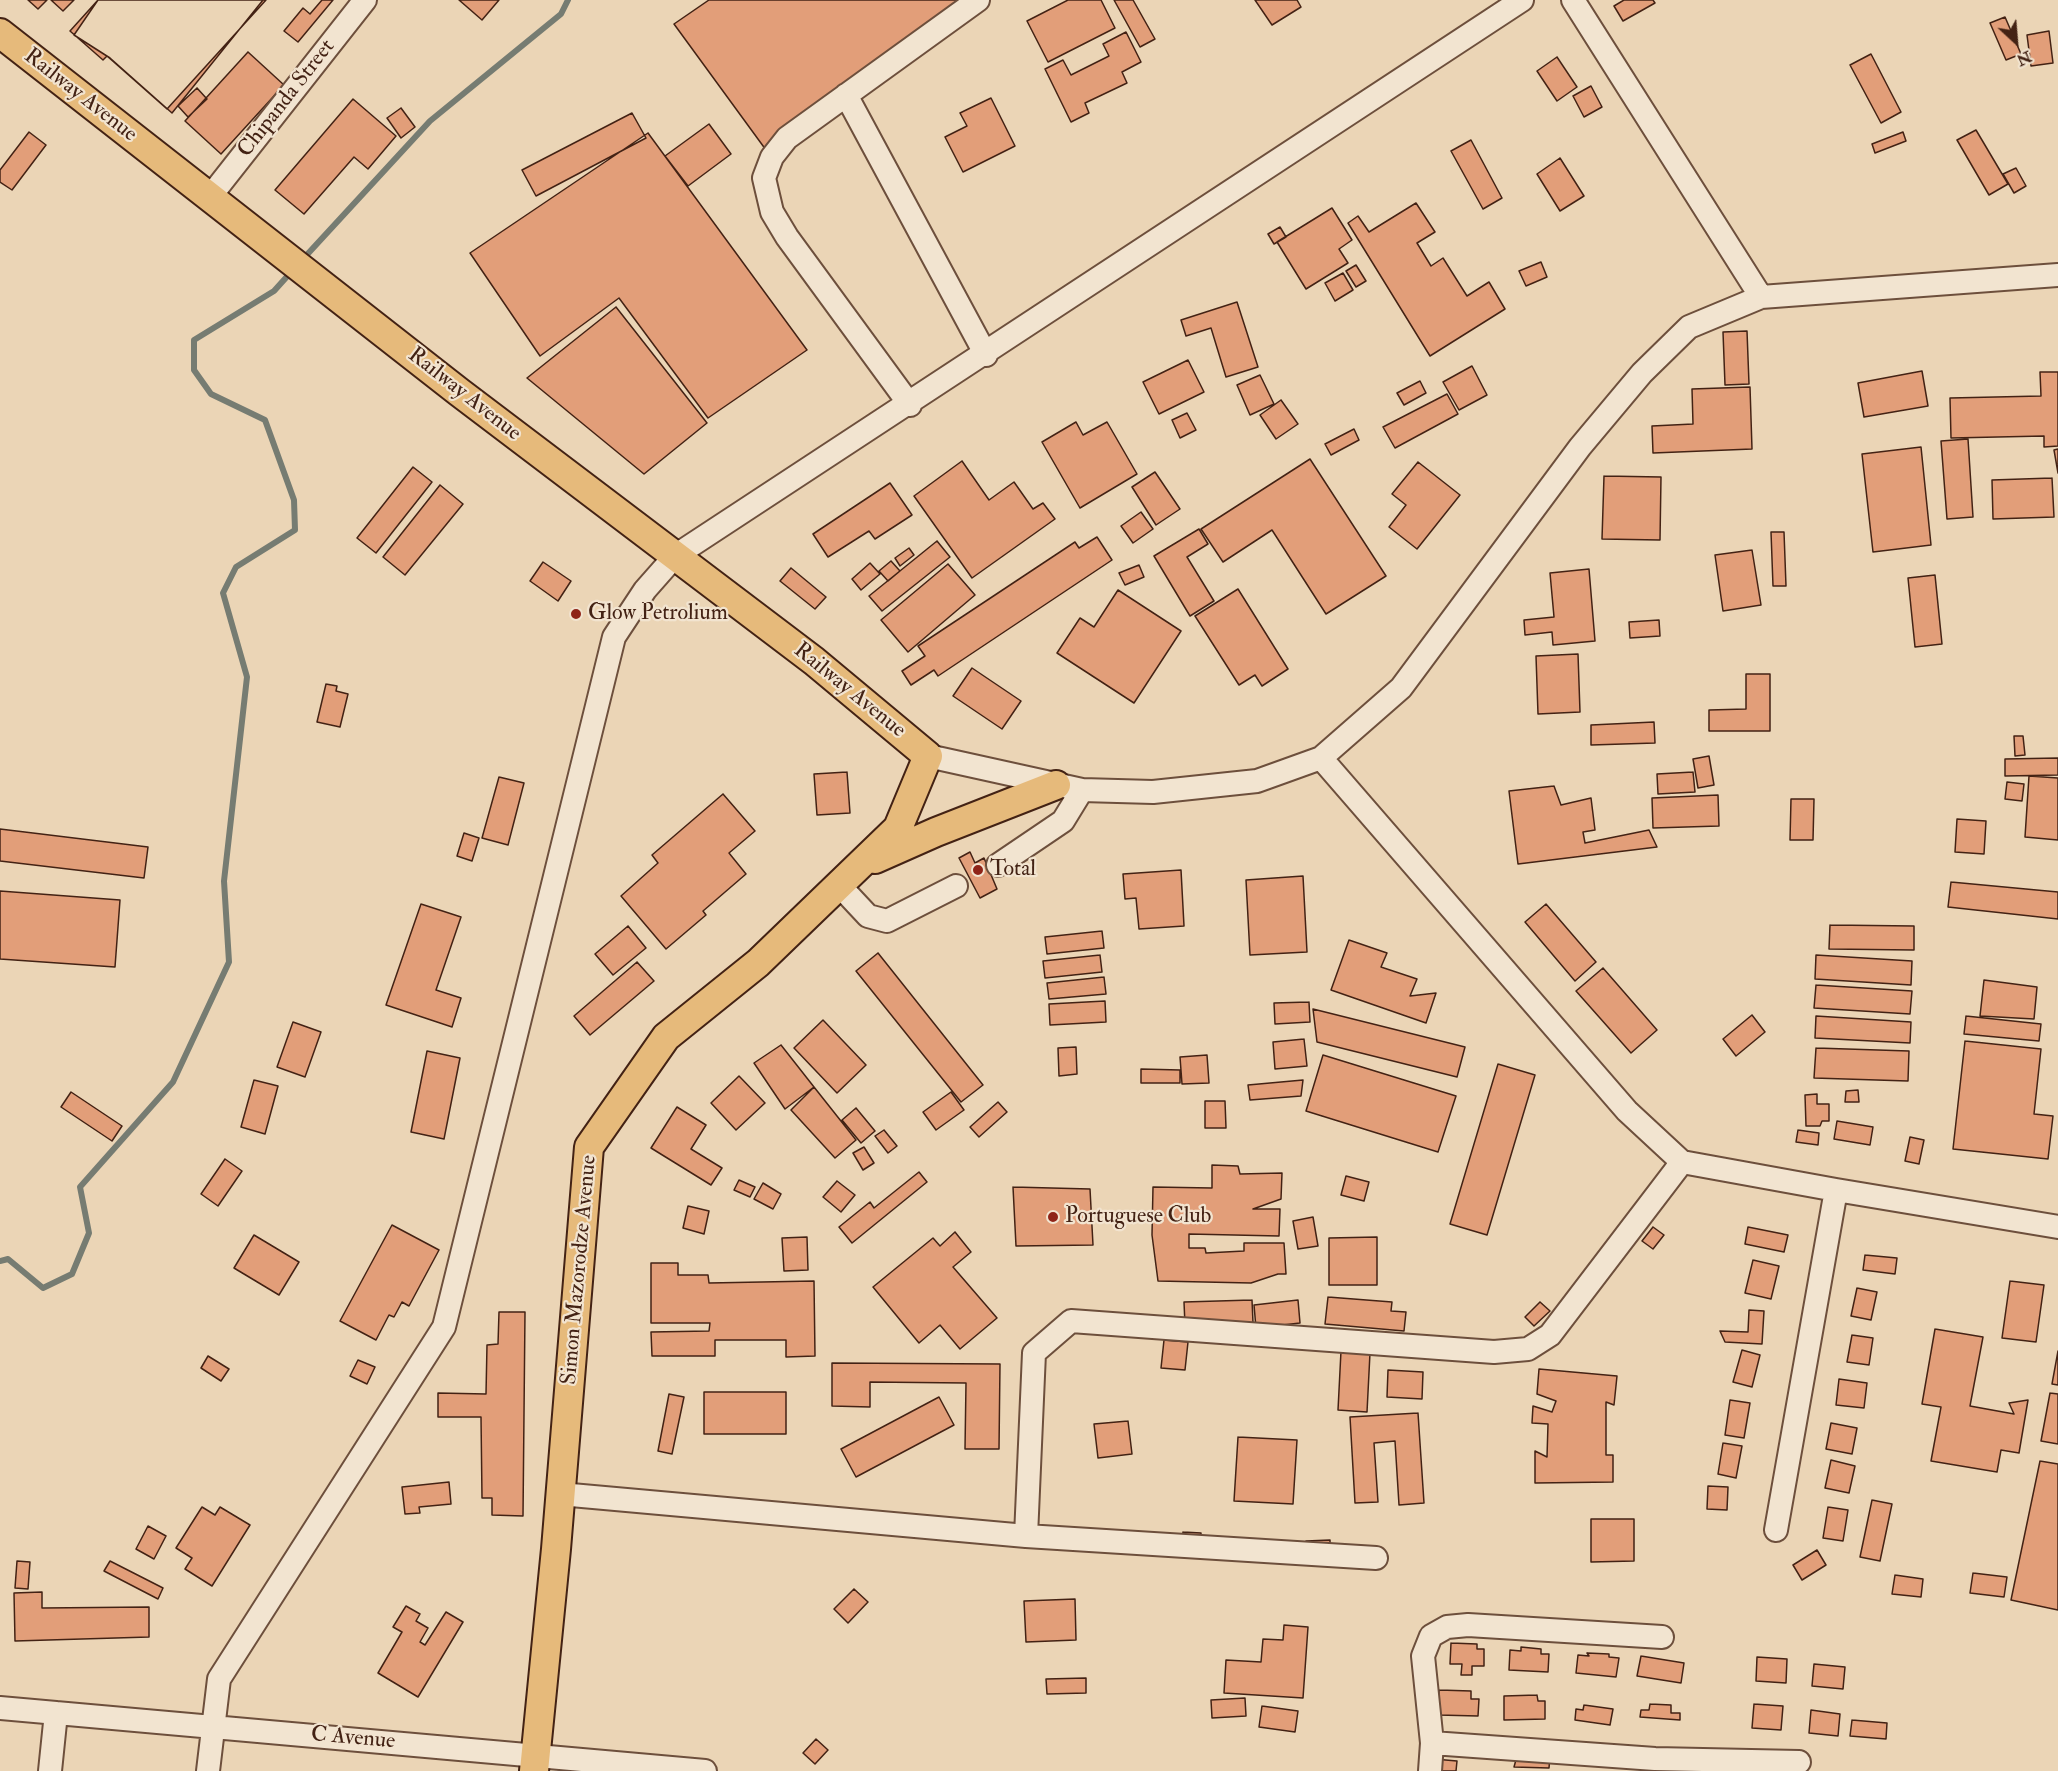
<!DOCTYPE html>
<html>
<head>
<meta charset="utf-8">
<style>
	body { margin:0 }
	#map { position:relative; width:2058px; height:1771px; overflow:hidden; background:#ebd5b6; font-family:"IM FELL Double Pica",serif }
	canvas { display:block }
	.north { position:absolute; left:1986px; top:12px; width:60px; height:60px; -webkit-text-stroke:4px #f2e4d0; paint-order:stroke; rotate:154deg; font-size:16px; font-weight:700; line-height:24px; text-align:center; color:#432214 }
	.north::after { content:''; display:block; margin:auto; width:21px; height:27px; background:#432214; clip-path:polygon(50% 0,100% 100%,50% 72%,0 100%) }
</style>
</head>
<body>
<div id="map">
<canvas width="2058" height="1771"></canvas>
<div class="north">N</div>
</div>
<script>
const ctx = document.querySelector('canvas').getContext('2d');
ctx.lineJoin = 'round';
const toPath = rows => new Path2D(rows.map(r => 'M' + r).join(''));
function strokePath(path, color, width, dash) { ctx.strokeStyle = color; ctx.lineWidth = width; ctx.lineCap = dash ? 'butt' : 'round'; ctx.setLineDash(dash || []); ctx.stroke(path); }
function fill(path, color) { ctx.fillStyle = color; ctx.fill(path, 'evenodd'); }
function drawText(font, color, halo, rows, align = 'center') {
  ctx.font = font + ' "IM FELL Double Pica",serif'; ctx.lineWidth = 4.5; ctx.setLineDash([]); ctx.textBaseline = 'middle'; ctx.strokeStyle = halo; ctx.fillStyle = color; for (const [text, x, y, turn = 0] of rows) {
    ctx.save(); ctx.translate(x, y); ctx.rotate((+turn || 0) * Math.PI / 180); ctx.textAlign = isNaN(turn) ? turn : align; if (halo) ctx.strokeText(text, 0, 0); ctx.fillText(text, 0, 0); ctx.restore();
  }
}
strokePath(toPath([
	[303,259,430,121,561,14,568,0],
	[0,1261,8,1259,43,1288,72,1274,89,1233,80,1187,173,1082,229,962,224,881,247,677,223,593,236,567,295,530,294,500,265,420,211,394,194,370,194,340,274,291,292,271]
]), '#767c72', 6);
const building = toPath([
	[28,0,47,0,38,9,28,0],
	[51,0,74,0,63,11,51,0],
	[98,0,266,0,167,109,107,56,103,60,70,31,98,0],
	[98,0,263,0,172,113,110,58,74,35,98,0],
	[322,0,333,0,298,42,284,31,303,8,310,14,322,0],
	[459,0,499,0,482,20,459,0],
	[709,0,958,0,766,150,674,24,709,0],
	[1068,0,1101,0,1115,28,1048,62,1027,21,1068,0],
	[1114,0,1133,0,1155,39,1140,47,1114,0],
	[1255,0,1297,0,1301,7,1272,25,1255,0],
	[1624,0,1653,0,1655,3,1623,21,1614,6,1624,0],
	[2005,17,2021,54,2006,60,1990,23,2005,17],
	[2049,31,2053,63,2031,66,2027,35,2049,31],
	[1126,32,1141,62,1122,72,1127,83,1085,103,1089,113,1071,122,1045,69,1063,60,1071,75,1109,56,1103,44,1126,32],
	[248,52,284,85,221,154,185,121,248,52],
	[1871,54,1901,112,1881,123,1850,65,1871,54],
	[1557,57,1577,87,1557,101,1537,71,1557,57],
	[1591,86,1602,107,1584,117,1573,96,1591,86],
	[197,88,207,99,188,117,178,106,197,88],
	[991,98,1015,146,963,172,945,137,967,126,960,113,991,98],
	[353,99,396,136,368,169,354,157,304,214,275,190,353,99],
	[401,108,415,127,401,138,387,118,401,108],
	[632,113,646,138,536,196,522,170,632,113],
	[709,124,731,154,688,186,665,156,709,124],
	[1976,130,2008,184,1989,195,1957,140,1976,130],
	[29,132,46,145,12,190,0,182,0,170,29,132],
	[1903,132,1906,141,1875,153,1872,144,1903,132],
	[648,133,807,350,708,418,619,298,540,356,470,253,648,133],
	[1471,140,1502,198,1483,209,1451,151,1471,140],
	[1560,158,1584,196,1560,211,1537,174,1560,158],
	[2016,168,2026,186,2014,193,2003,174,2016,168],
	[1416,203,1435,232,1417,243,1431,266,1443,258,1467,296,1489,282,1505,309,1430,356,1348,223,1358,216,1369,232,1416,203],
	[1332,208,1352,240,1339,249,1348,263,1306,289,1277,242,1332,208],
	[1280,227,1286,237,1274,244,1268,234,1280,227],
	[1541,262,1547,277,1526,286,1519,271,1541,262],
	[1356,265,1366,281,1356,287,1346,271,1356,265],
	[1343,273,1353,290,1335,301,1325,283,1343,273],
	[1237,302,1258,367,1226,377,1211,328,1186,336,1181,320,1237,302],
	[616,307,707,423,644,474,527,378,616,307],
	[1747,331,1749,384,1725,385,1723,332,1747,331],
	[1188,360,1204,392,1159,414,1143,382,1188,360],
	[1472,366,1487,395,1459,410,1443,382,1472,366],
	[1922,371,1928,406,1864,417,1858,383,1922,371],
	[2040,372,2058,372,2058,446,2044,447,2044,436,1951,438,1950,398,2041,396,2040,372],
	[1260,375,1274,404,1250,415,1237,385,1260,375],
	[1420,381,1426,393,1404,405,1397,393,1420,381],
	[1750,387,1752,449,1653,453,1652,426,1693,424,1692,389,1750,387],
	[1447,394,1458,414,1395,448,1383,427,1447,394],
	[1281,400,1298,424,1276,439,1260,415,1281,400],
	[1187,413,1196,430,1180,438,1172,420,1187,413],
	[1076,422,1083,435,1107,422,1137,474,1080,508,1042,442,1076,422],
	[1354,429,1359,440,1331,455,1325,444,1354,429],
	[1968,439,1973,517,1947,519,1941,441,1968,439],
	[1921,447,1931,545,1873,552,1862,454,1921,447],
	[2058,449,2058,473,2054,450,2058,449],
	[1310,459,1386,576,1326,614,1272,530,1223,562,1201,529,1310,459],
	[962,461,989,500,1014,482,1033,509,1043,503,1055,519,972,578,914,496,962,461],
	[1418,462,1460,495,1417,549,1389,527,1406,505,1392,494,1418,462],
	[413,467,432,482,376,553,357,538,413,467],
	[1155,472,1180,509,1156,525,1132,487,1155,472],
	[1604,476,1661,477,1660,540,1602,539,1604,476],
	[2052,478,2054,517,1993,519,1992,480,2052,478],
	[890,483,912,515,875,539,869,531,828,557,813,534,890,483],
	[440,485,463,504,405,575,383,557,440,485],
	[1141,512,1153,529,1133,543,1121,526,1141,512],
	[1199,529,1208,544,1187,557,1214,601,1190,616,1154,556,1199,529],
	[1771,532,1784,532,1786,586,1773,586,1771,532],
	[1097,537,1112,560,938,676,934,670,911,685,902,671,925,656,918,646,1075,542,1079,548,1097,537],
	[937,541,950,557,882,611,869,596,937,541],
	[909,548,914,555,900,566,895,558,909,548],
	[1752,550,1761,605,1723,611,1715,555,1752,550],
	[891,561,900,571,888,581,879,571,891,561],
	[543,562,571,581,558,601,530,581,543,562],
	[870,563,880,574,861,590,852,579,870,563],
	[948,564,975,595,908,652,881,620,948,564],
	[1139,565,1144,577,1125,585,1119,573,1139,565],
	[791,568,826,597,815,609,780,581,791,568],
	[1589,569,1595,641,1553,645,1552,632,1525,635,1524,620,1554,617,1550,573,1589,569],
	[1935,575,1942,644,1915,647,1908,578,1935,575],
	[1238,589,1288,669,1262,686,1255,675,1239,685,1195,616,1238,589],
	[1118,590,1181,631,1134,703,1057,653,1080,618,1094,627,1118,590],
	[1659,620,1660,636,1630,638,1629,622,1659,620],
	[1578,654,1580,712,1538,714,1536,656,1578,654],
	[972,668,1021,701,1002,729,953,696,972,668],
	[1746,674,1770,674,1770,731,1709,731,1709,710,1746,709,1746,674],
	[326,684,337,686,336,691,348,694,340,727,317,722,326,684],
	[1654,722,1655,743,1591,745,1591,725,1654,722],
	[2014,736,2023,736,2025,755,2015,756,2014,736],
	[1709,756,1714,785,1698,788,1693,759,1709,756],
	[2058,758,2058,775,2005,776,2005,759,2058,758],
	[847,772,850,813,817,815,814,774,847,772],
	[1693,772,1695,792,1658,794,1657,774,1693,772],
	[2029,776,2058,778,2058,840,2025,837,2029,776],
	[499,777,524,783,508,845,482,838,499,777],
	[2007,782,2024,784,2022,801,2005,799,2007,782],
	[1554,786,1561,805,1591,798,1595,830,1583,832,1585,843,1649,830,1657,847,1518,864,1509,791,1554,786],
	[723,794,755,831,729,853,746,874,703,911,706,915,666,949,621,896,658,863,652,855,723,794],
	[1718,795,1719,826,1653,828,1652,798,1718,795],
	[1791,799,1814,799,1813,840,1790,840,1791,799],
	[1957,819,1986,821,1984,854,1955,852,1957,819],
	[0,829,148,847,144,878,0,861,0,829],
	[464,833,479,838,472,861,457,856,464,833],
	[970,852,975,863,984,858,997,889,980,898,959,858,970,852],
	[1181,870,1184,926,1139,929,1136,898,1125,899,1123,874,1181,870],
	[1303,876,1307,952,1250,955,1246,880,1303,876],
	[1951,882,2058,892,2058,919,1948,907,1951,882],
	[0,891,120,900,115,967,0,959,0,891],
	[421,904,461,917,436,990,461,998,452,1027,386,1005,421,904],
	[1546,904,1596,962,1575,981,1525,922,1546,904],
	[1830,925,1914,926,1914,950,1829,949,1830,925],
	[628,926,646,948,613,975,595,954,628,926],
	[1102,931,1104,948,1047,954,1045,937,1102,931],
	[1349,940,1387,953,1381,967,1417,979,1410,996,1436,993,1426,1023,1331,990,1349,940],
	[878,953,983,1085,961,1102,856,971,878,953],
	[1100,955,1102,972,1045,978,1043,961,1100,955],
	[1816,955,1912,961,1911,985,1815,979,1816,955],
	[637,962,654,981,590,1035,574,1016,637,962],
	[1603,968,1657,1030,1631,1053,1576,991,1603,968],
	[1104,977,1106,994,1049,999,1047,983,1104,977],
	[1984,980,2037,987,2034,1019,1980,1016,1984,980],
	[1816,985,1912,991,1910,1014,1814,1008,1816,985],
	[1105,1001,1106,1022,1050,1025,1049,1004,1105,1001],
	[1309,1002,1310,1022,1275,1024,1274,1003,1309,1002],
	[1313,1009,1465,1047,1457,1077,1317,1042,1313,1009],
	[1752,1015,1765,1032,1736,1056,1723,1039,1752,1015],
	[1816,1016,1911,1022,1910,1043,1815,1038,1816,1016],
	[1966,1016,2041,1024,2039,1041,1964,1034,1966,1016],
	[823,1020,866,1065,837,1093,794,1048,823,1020],
	[293,1022,321,1032,305,1077,277,1067,293,1022],
	[1304,1039,1307,1066,1275,1069,1273,1042,1304,1039],
	[1965,1041,2041,1049,2034,1114,2053,1116,2048,1159,1953,1149,1965,1041],
	[781,1045,814,1087,785,1109,754,1063,781,1045],
	[1076,1047,1077,1074,1059,1076,1058,1048,1076,1047],
	[1816,1048,1909,1051,1908,1081,1814,1078,1816,1048],
	[427,1051,460,1058,444,1139,411,1132,427,1051],
	[1207,1055,1209,1083,1182,1084,1180,1057,1207,1055],
	[1323,1055,1456,1096,1438,1152,1306,1111,1323,1055],
	[1498,1064,1535,1075,1487,1235,1450,1224,1498,1064],
	[1141,1069,1180,1070,1180,1083,1141,1083,1141,1069],
	[739,1076,765,1103,736,1130,711,1103,739,1076],
	[254,1080,278,1086,265,1134,241,1127,254,1080],
	[1303,1080,1301,1096,1250,1100,1248,1085,1303,1080],
	[814,1087,856,1140,835,1158,791,1110,814,1087],
	[1858,1090,1859,1102,1845,1102,1846,1091,1858,1090],
	[71,1092,122,1126,112,1141,61,1107,71,1092],
	[951,1092,964,1110,936,1130,923,1112,951,1092],
	[1817,1094,1817,1104,1829,1104,1829,1121,1822,1121,1820,1126,1806,1126,1805,1095,1817,1094],
	[1205,1101,1225,1101,1226,1128,1205,1128,1205,1101],
	[998,1102,1007,1112,979,1137,970,1127,998,1102],
	[677,1107,706,1125,691,1149,722,1168,711,1185,651,1148,677,1107],
	[856,1108,875,1131,861,1143,842,1120,856,1108],
	[1837,1121,1873,1127,1870,1145,1834,1139,1837,1121],
	[884,1130,897,1146,888,1153,875,1136,884,1130],
	[1798,1130,1819,1133,1818,1145,1796,1142,1798,1130],
	[1910,1137,1924,1140,1919,1164,1905,1161,1910,1137],
	[864,1147,874,1163,863,1170,853,1153,864,1147],
	[225,1159,242,1171,218,1206,201,1194,225,1159],
	[1212,1165,1238,1166,1240,1174,1282,1173,1281,1199,1253,1209,1280,1209,1279,1236,1189,1234,1189,1248,1205,1248,1206,1253,1244,1251,1244,1243,1284,1243,1286,1274,1278,1274,1251,1283,1158,1281,1152,1235,1153,1187,1212,1188,1212,1165],
	[919,1172,927,1182,852,1243,839,1227,870,1202,874,1208,919,1172],
	[1346,1176,1369,1182,1364,1201,1341,1195,1346,1176],
	[739,1180,755,1187,750,1197,734,1190,739,1180],
	[837,1181,855,1195,841,1212,823,1197,837,1181],
	[763,1183,781,1194,773,1209,754,1199,763,1183],
	[1013,1187,1090,1189,1093,1245,1016,1246,1013,1187],
	[688,1206,709,1211,704,1234,683,1228,688,1206],
	[1313,1217,1318,1246,1298,1249,1293,1221,1313,1217],
	[392,1225,439,1250,409,1306,402,1302,394,1317,389,1315,376,1340,340,1321,392,1225],
	[1653,1227,1664,1235,1653,1249,1642,1241,1653,1227],
	[1748,1227,1788,1235,1784,1252,1745,1244,1748,1227],
	[955,1232,971,1252,953,1267,997,1318,960,1349,940,1325,919,1343,873,1287,933,1238,940,1246,955,1232],
	[254,1235,299,1262,279,1295,234,1268,254,1235],
	[807,1237,808,1270,784,1271,782,1238,807,1237],
	[1377,1237,1377,1285,1329,1285,1329,1238,1377,1237],
	[1865,1255,1897,1258,1895,1274,1863,1270,1865,1255],
	[1753,1260,1779,1266,1771,1299,1745,1293,1753,1260],
	[651,1263,678,1263,678,1275,708,1275,709,1283,814,1281,815,1356,786,1357,786,1340,715,1340,715,1356,652,1356,651,1332,709,1331,710,1323,651,1323,651,1263],
	[2010,1281,2044,1285,2036,1342,2002,1338,2010,1281],
	[1857,1288,1877,1292,1871,1320,1851,1316,1857,1288],
	[1328,1297,1392,1302,1391,1311,1406,1312,1404,1331,1325,1324,1328,1297],
	[1252,1300,1253,1323,1185,1325,1184,1302,1252,1300],
	[1298,1300,1300,1323,1256,1328,1254,1305,1298,1300],
	[1540,1302,1550,1311,1534,1326,1525,1317,1540,1302],
	[1749,1310,1764,1311,1762,1344,1725,1342,1720,1331,1748,1332,1749,1310],
	[499,1312,525,1312,523,1516,492,1515,492,1498,482,1498,481,1417,438,1417,438,1393,486,1394,487,1345,498,1344,499,1312],
	[1935,1329,1983,1337,1970,1406,2014,1414,2009,1403,2028,1400,2019,1453,2001,1450,1997,1472,1931,1461,1941,1407,1922,1404,1935,1329],
	[1852,1335,1873,1338,1869,1365,1847,1362,1852,1335],
	[1164,1340,1188,1342,1185,1370,1161,1368,1164,1340],
	[1742,1350,1760,1355,1752,1387,1733,1382,1742,1350],
	[1341,1351,1370,1353,1367,1412,1338,1410,1341,1351],
	[2058,1351,2058,1385,2052,1384,2058,1351],
	[208,1356,229,1369,221,1381,201,1368,208,1356],
	[358,1360,375,1367,367,1384,350,1376,358,1360],
	[832,1363,1000,1364,999,1449,965,1449,966,1383,870,1382,870,1407,832,1406,832,1363],
	[1539,1369,1617,1376,1614,1405,1606,1402,1606,1455,1613,1455,1613,1482,1535,1483,1535,1451,1547,1457,1548,1424,1532,1423,1533,1406,1552,1412,1556,1401,1537,1394,1539,1369],
	[1388,1370,1423,1372,1422,1399,1387,1397,1388,1370],
	[1839,1379,1867,1383,1864,1408,1836,1405,1839,1379],
	[704,1392,786,1392,786,1434,704,1434,704,1392],
	[2050,1393,2058,1394,2058,1444,2041,1441,2050,1393],
	[669,1394,684,1397,672,1454,658,1451,669,1394],
	[939,1397,954,1425,856,1477,841,1449,939,1397],
	[1730,1400,1750,1403,1744,1438,1725,1435,1730,1400],
	[1418,1413,1424,1503,1399,1505,1395,1441,1374,1443,1378,1502,1355,1503,1350,1417,1418,1413],
	[1128,1421,1132,1454,1098,1458,1094,1424,1128,1421],
	[1831,1423,1857,1428,1852,1454,1826,1449,1831,1423],
	[1238,1437,1297,1440,1293,1504,1234,1501,1238,1437],
	[1723,1443,1742,1446,1736,1478,1718,1474,1723,1443],
	[1831,1460,1855,1466,1849,1493,1825,1488,1831,1460],
	[2040,1461,2058,1464,2058,1610,2011,1600,2040,1461],
	[449,1482,451,1504,419,1507,420,1513,405,1514,402,1487,449,1482],
	[1708,1486,1728,1487,1727,1510,1707,1509,1708,1486],
	[1872,1500,1892,1504,1880,1561,1860,1557,1872,1500],
	[202,1507,215,1515,220,1507,250,1525,212,1586,185,1569,192,1558,176,1548,202,1507],
	[1828,1507,1848,1510,1843,1541,1823,1538,1828,1507],
	[1591,1519,1634,1519,1634,1561,1591,1562,1591,1519],
	[148,1526,166,1536,154,1559,136,1549,148,1526],
	[1183,1532,1201,1533,1200,1548,1181,1547,1183,1532],
	[1330,1540,1330,1557,1306,1557,1306,1541,1330,1540],
	[1817,1550,1826,1565,1802,1580,1793,1565,1817,1550],
	[17,1561,30,1562,28,1589,15,1588,17,1561],
	[110,1561,163,1588,158,1599,104,1571,110,1561],
	[1973,1573,2007,1577,2004,1597,1970,1593,1973,1573],
	[1895,1575,1923,1579,1921,1597,1892,1594,1895,1575],
	[854,1589,868,1602,848,1623,834,1609,854,1589],
	[42,1592,42,1608,149,1607,149,1637,15,1641,14,1593,42,1592],
	[1075,1599,1076,1640,1026,1642,1024,1601,1075,1599],
	[406,1606,420,1614,416,1621,428,1628,420,1642,425,1645,446,1612,463,1622,418,1697,378,1673,402,1632,393,1627,406,1606],
	[1284,1625,1308,1627,1303,1698,1224,1693,1226,1660,1261,1662,1263,1639,1283,1640,1284,1625],
	[1451,1643,1477,1644,1477,1649,1484,1649,1484,1666,1472,1666,1472,1675,1461,1675,1462,1664,1450,1664,1451,1643],
	[1521,1647,1541,1649,1541,1654,1549,1654,1548,1672,1509,1670,1510,1650,1521,1651,1521,1647],
	[1587,1653,1609,1654,1609,1657,1619,1658,1616,1677,1576,1673,1578,1655,1589,1656,1587,1653],
	[1641,1656,1684,1663,1681,1683,1637,1676,1641,1656],
	[1757,1657,1787,1659,1786,1683,1756,1681,1757,1657],
	[1814,1664,1845,1667,1843,1689,1812,1686,1814,1664],
	[1086,1678,1086,1693,1047,1694,1046,1679,1086,1678],
	[1439,1690,1471,1691,1471,1699,1479,1699,1478,1716,1438,1715,1439,1690],
	[1537,1695,1538,1701,1545,1701,1545,1719,1504,1720,1504,1696,1537,1695],
	[1245,1698,1246,1716,1212,1718,1211,1700,1245,1698],
	[1650,1704,1671,1705,1671,1713,1680,1713,1680,1720,1640,1717,1641,1710,1649,1710,1650,1704],
	[1754,1704,1783,1706,1781,1730,1752,1728,1754,1704],
	[1584,1705,1613,1709,1610,1725,1575,1720,1576,1709,1583,1710,1584,1705],
	[1262,1706,1298,1711,1295,1732,1259,1727,1262,1706],
	[1811,1710,1840,1714,1838,1736,1809,1733,1811,1710],
	[1852,1720,1887,1723,1886,1739,1850,1736,1852,1720],
	[816,1739,828,1750,815,1764,803,1753,816,1739],
	[1517,1756,1550,1756,1549,1768,1514,1767,1517,1756],
	[1434,1759,1457,1761,1456,1771,1432,1771,1434,1759]
]);
fill(building, '#e29e79');
strokePath(building, '#432214', 1.5);
const minor = toPath([
	[1573,0,1761,297],
	[846,95,986,355],
	[209,198,365,0],
	[910,405,787,237,772,212,764,178,772,157,787,138,978,0],
	[928,756,1082,790,1153,792,1257,781,1321,758,1401,688,1580,447,1642,373,1689,327,1761,297,2058,275],
	[1321,758,1627,1111,1682,1162,1836,1190,2058,1227],
	[998,865,1063,821,1082,790],
	[839,885,868,916,887,921,956,886],
	[560,1494,1026,1536,1376,1558],
	[1776,1530,1836,1190],
	[1026,1536,1034,1353,1071,1321,1494,1352,1528,1349,1550,1335,1682,1162],
	[0,1708,705,1771],
	[1432,1743,1655,1759,1799,1762],
	[50,1771,56,1713],
	[208,1771,219,1679,444,1327,614,637,645,590,675,556,1522,0],
	[1430,1771,1432,1743,1423,1656,1431,1636,1447,1627,1468,1625,1662,1637]
]);
const major = toPath([
	[0,33,459,392,814,661,928,756,898,828,758,963,666,1037,589,1147,556,1549,534,1771],
	[875,859,936,832,1056,785]
]);
strokePath(minor, '#6d4f3c', 26);
strokePath(major, '#432214', 32);
strokePath(minor, '#f2e4d0', 22);
strokePath(major, '#e6ba7b', 28);
for (const [x, y, r, color] of [
	[576,614,6,"#8f2418"],
	[978,870,6,"#8f2418"],
	[1053,1217,6,"#8f2418"]
]) { const dot = new Path2D(); dot.arc(x, y, r, 0, 2 * Math.PI); ctx.fillStyle = color; ctx.fill(dot); strokePath(dot, '#f2e4d0', 2); }
drawText('22px', '#432214', '#f2e4d0', [
	["Railway Avenue",80,96,38],
	["Chipanda Street",287,99,-52],
	["Railway Avenue",464,395,38],
	["Railway Avenue",849,691,39],
	["Simon Mazorodze Avenue",580,1270,-85],
	["C Avenue",353,1739,5]
]);
drawText('22px', '#432214', '#f2e4d0', [
	["Glow Petrolium",588,614],
	["Total",990,870],
	["Portuguese Club",1065,1217]
], 'left');
</script>
</body>
</html>
